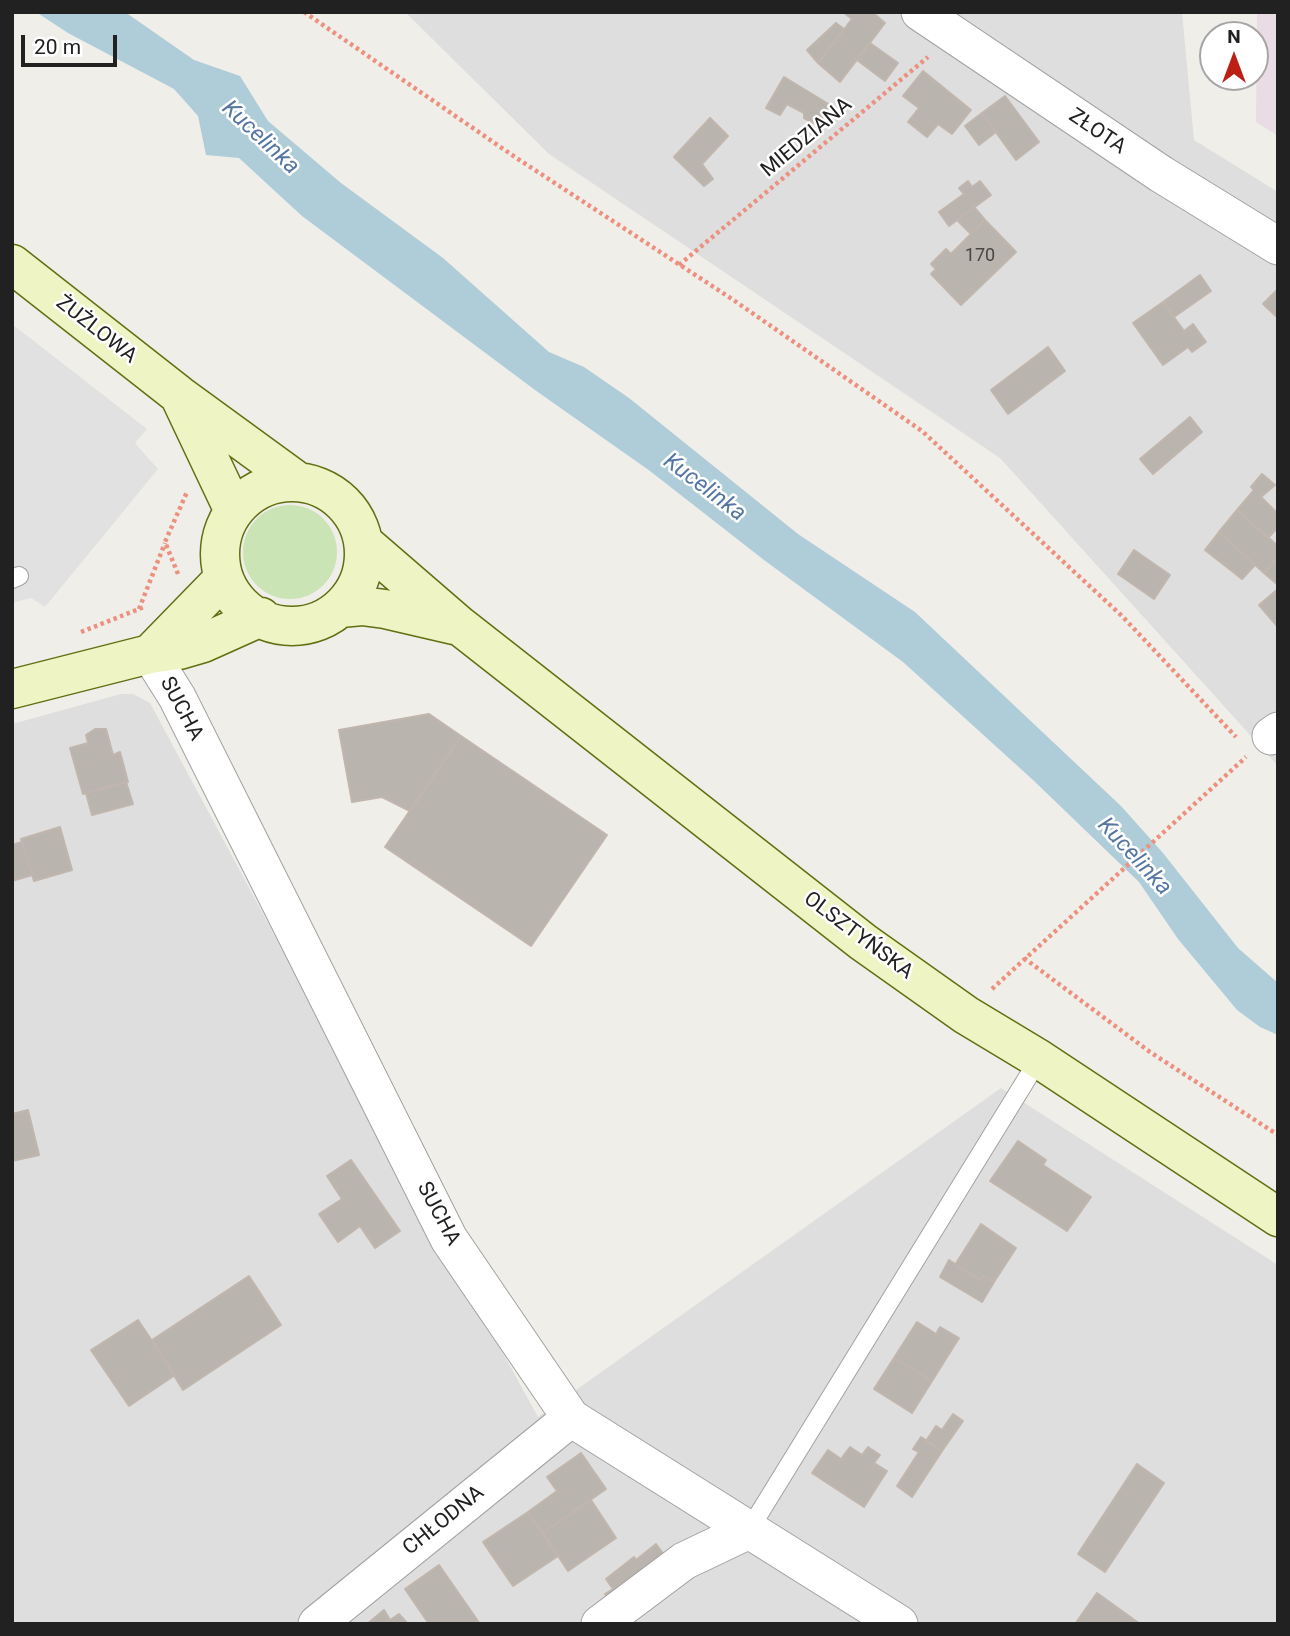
<!DOCTYPE html>
<html>
<head>
<meta charset="utf-8">
<style>
	body { margin:0 }
	#map { position:relative; width:1290px; height:1636px; overflow:hidden; background:#f0eee9; font-family:Roboto,sans-serif }
	canvas { display:block }
	.frame { position:absolute; inset:0; border:14px solid #212121; pointer-events:none }
	.north { position:absolute; left:1199px; top:21px; width:70px; height:70px; box-sizing:border-box; background:#fff; border:2px solid #a6a6a6; border-radius:50%; rotate:0deg; font-size:19px; font-weight:700; line-height:28px; text-align:center; color:#212121 }
	.north::after { content:''; display:block; margin:auto; width:24px; height:32px; background:#bc1f16; clip-path:polygon(50% 0,100% 100%,50% 72%,0 100%) }
	.scale { position:absolute; left:21px; top:35px; width:96px; height:32px; box-sizing:border-box; border:4px solid #212121; border-top:0; padding-left:9px; font-size:21px; line-height:24px; white-space:nowrap; color:#212121; -webkit-text-stroke:5px #fff; paint-order:stroke }
</style>
</head>
<body>
<div id="map">
<canvas width="1290" height="1636"></canvas>
<div class="frame"></div>
<div class="north">N</div>
<div class="scale">20 m</div>
</div>
<script>
const ctx = document.querySelector('canvas').getContext('2d');
ctx.lineJoin = 'round';
function fill(path, color) { ctx.fillStyle = color; ctx.fill(path, 'evenodd'); }
const toPath = rows => new Path2D(rows.map(r => 'M' + r).join(''));
function strokePath(path, color, width, dash) { ctx.strokeStyle = color; ctx.lineWidth = width; ctx.lineCap = dash ? 'butt' : 'round'; ctx.setLineDash(dash || []); ctx.stroke(path); }
function drawText(font, color, halo, rows, align = 'center') {
  ctx.font = font + ' Roboto,sans-serif'; ctx.lineWidth = 5; ctx.setLineDash([]); ctx.textBaseline = 'middle'; ctx.strokeStyle = halo; ctx.fillStyle = color; for (const [text, x, y, turn = 0] of rows) {
    ctx.save(); ctx.translate(x, y); ctx.rotate((+turn || 0) * Math.PI / 180); ctx.textAlign = isNaN(turn) ? turn : align; if (halo) ctx.strokeText(text, 0, 0); ctx.fillText(text, 0, 0); ctx.restore();
  }
}
fill(toPath([
	[405,12,1182,12,1194,140,1278,192,1278,766,1000,458,549,154],
	[121,694,133,694,150,703,321,1022,538,1417,1001,1088,1278,1265,1278,1624,12,1624,12,724]
]), '#dfdede');
fill(toPath([
	[1257,12,1278,12,1278,136,1256,122]
]), '#e9dce5');
fill(toPath([
	'243 552a47 47 0 1 1 94 0a47 47 0 1 1-94 0Z'
]), '#cae4b5');
fill(toPath([
	[12,324,147,429,135,443,158,469,45,607,31,598,12,603]
]), '#e1e1e1');
fill(toPath([
	[36,12,125,12,194,60,240,76,268,121,341,183,443,258,549,352,584,367,629,398,798,534,915,612,1121,806,1163,853,1238,948,1278,983,1278,1035,1260,1027,1237,1010,1178,939,1139,882,1033,780,903,662,764,560,650,471,535,390,302,216,239,158,206,155,198,116,174,89,68,33]
]), '#aecdd9');
const building = toPath([
	[843,12,872,12,885,23,840,82,818,63,852,19,843,12],
	[836,23,844,29,818,63,807,50,836,23],
	[870,43,898,63,885,81,857,60,870,43],
	[923,71,971,110,952,134,938,124,927,137,908,122,919,108,903,96,923,71],
	[784,77,835,108,823,128,804,118,804,113,787,104,780,115,766,108,784,77],
	[1005,96,1039,142,1016,160,982,113,1005,96],
	[982,113,996,132,979,145,965,126,982,113],
	[710,118,728,136,702,164,713,179,704,186,674,157,710,118],
	[968,181,972,187,980,181,991,195,949,226,939,212,964,194,959,188,968,181],
	[974,207,985,220,971,234,957,220,974,207],
	[985,220,1016,252,961,305,931,274,936,269,931,264,946,249,951,254,985,220],
	[1200,275,1211,291,1174,317,1163,302,1200,275],
	[1278,289,1278,318,1263,304,1278,289],
	[1163,302,1184,331,1193,324,1206,342,1192,352,1188,347,1163,365,1133,323,1163,302],
	[1048,347,1065,371,1008,414,991,390,1048,347],
	[1190,417,1202,432,1153,474,1140,459,1190,417],
	[1262,474,1275,485,1261,497,1278,514,1278,527,1268,538,1237,510,1254,490,1251,487,1262,474],
	[1237,510,1278,546,1278,557,1264,573,1219,532,1237,510],
	[1219,532,1255,565,1242,579,1205,550,1219,532],
	[1134,550,1170,575,1154,599,1118,574,1134,550],
	[1278,557,1278,585,1264,573,1278,557],
	[1278,589,1278,627,1259,605,1278,589],
	[429,714,461,736,410,811,382,797,352,802,339,730,429,714],
	[95,729,106,729,113,755,120,752,128,782,83,794,70,748,88,743,86,735,95,729],
	[461,736,607,835,531,946,385,847,461,736],
	[126,782,133,804,92,815,86,793,126,782],
	[60,827,72,870,34,881,21,839,60,827],
	[22,842,32,875,12,881,12,845,22,842],
	[28,1110,39,1155,12,1161,12,1114,28,1110],
	[1018,1141,1046,1160,1043,1165,1091,1197,1067,1231,990,1181,1018,1141],
	[351,1160,400,1231,375,1248,360,1226,338,1242,319,1214,342,1199,327,1176,351,1160],
	[981,1224,1016,1248,994,1282,983,1275,980,1280,955,1265,981,1224],
	[949,1260,980,1280,983,1275,994,1282,982,1302,940,1277,949,1260],
	[249,1276,281,1325,183,1390,152,1340,249,1276],
	[138,1320,175,1375,129,1406,91,1350,138,1320],
	[917,1322,936,1334,940,1327,959,1338,932,1381,894,1358,917,1322],
	[894,1358,932,1381,912,1413,874,1389,894,1358],
	[953,1414,963,1421,942,1451,926,1441,936,1426,942,1430,953,1414],
	[921,1437,942,1451,912,1497,897,1486,919,1452,913,1449,921,1437],
	[850,1447,862,1455,868,1447,880,1455,874,1463,887,1471,864,1507,812,1473,828,1450,841,1459,850,1447],
	[581,1453,606,1489,543,1533,528,1512,557,1491,547,1477,581,1453],
	[1137,1464,1164,1483,1105,1572,1078,1554,1137,1464],
	[591,1500,616,1538,568,1571,543,1533,591,1500],
	[528,1512,558,1556,513,1586,483,1542,528,1512],
	[656,1544,667,1559,611,1601,605,1594,613,1589,606,1579,634,1557,636,1560,656,1544],
	[439,1565,480,1624,429,1624,405,1589,439,1565],
	[1097,1593,1140,1624,1075,1624,1097,1593],
	[384,1610,390,1620,399,1614,408,1624,367,1624,384,1610]
]);
fill(building, '#bab4af');
strokePath(building, '#c1b6ad', 2);
const lane = toPath([
	[12,579,19,576],
	[749,1530,1039,1059]
]);
const street = toPath([
	[920,12,1161,174,1278,246],
	[150,654,177,697,449,1239,571,1418,899,1624],
	[1271,736,1278,731],
	[317,1624,571,1418],
	[600,1624,684,1561,749,1530]
]);
const secondary = toPath([
	[12,264,179,395,297,481],
	[180,397,234,511],
	'220 554a72 72 0 1 1 144 0a72 72 0 1 1-144 0Z',
	[364,543,460,626,863,942,966,1015,1039,1059,1278,1217],
	[340,608,362,606,385,609,454,625],
	[150,654,224,578],
	[12,689,150,654,179,650,203,643,261,617]
]);
strokePath(lane, '#a2a2a2', 20);
strokePath(street, '#a2a2a2', 39);
strokePath(secondary, '#606f11', 41);
strokePath(toPath([
	[304,12,515,157,732,299,922,431,1122,616,1236,737],
	[679,265,928,57],
	[178,574,165,542,187,492],
	[139,609,165,543],
	[81,632,144,607],
	[286,639,319,636],
	[1024,958,1150,1052,1278,1135],
	[992,989,1246,757]
]), '#ec907f', 4.5, [3.5, 3.5]);
strokePath(lane, '#fff', 18);
strokePath(street, '#fff', 37);
strokePath(secondary, '#eff4c4', 38);
drawText('18px', '#474644', null, [
	["170",980,256]
]);
drawText('21px', '#212121', '#fff', [
	["ZŁOTA",1097,132,34],
	["MIEDZIANA",807,138,-40],
	["ŻUŻLOWA",96,330,38],
	["SUCHA",181,709,62],
	["OLSZTYŃSKA",858,936,37],
	["SUCHA",438,1214,62],
	["CHŁODNA",444,1521,-39]
]);
drawText('italic 23px', '#5476a0', '#fff', [
	["Kucelinka",260,138,43],
	["Kucelinka",704,488,37],
	["Kucelinka",1134,857,47]
]);
</script>
</body>
</html>
